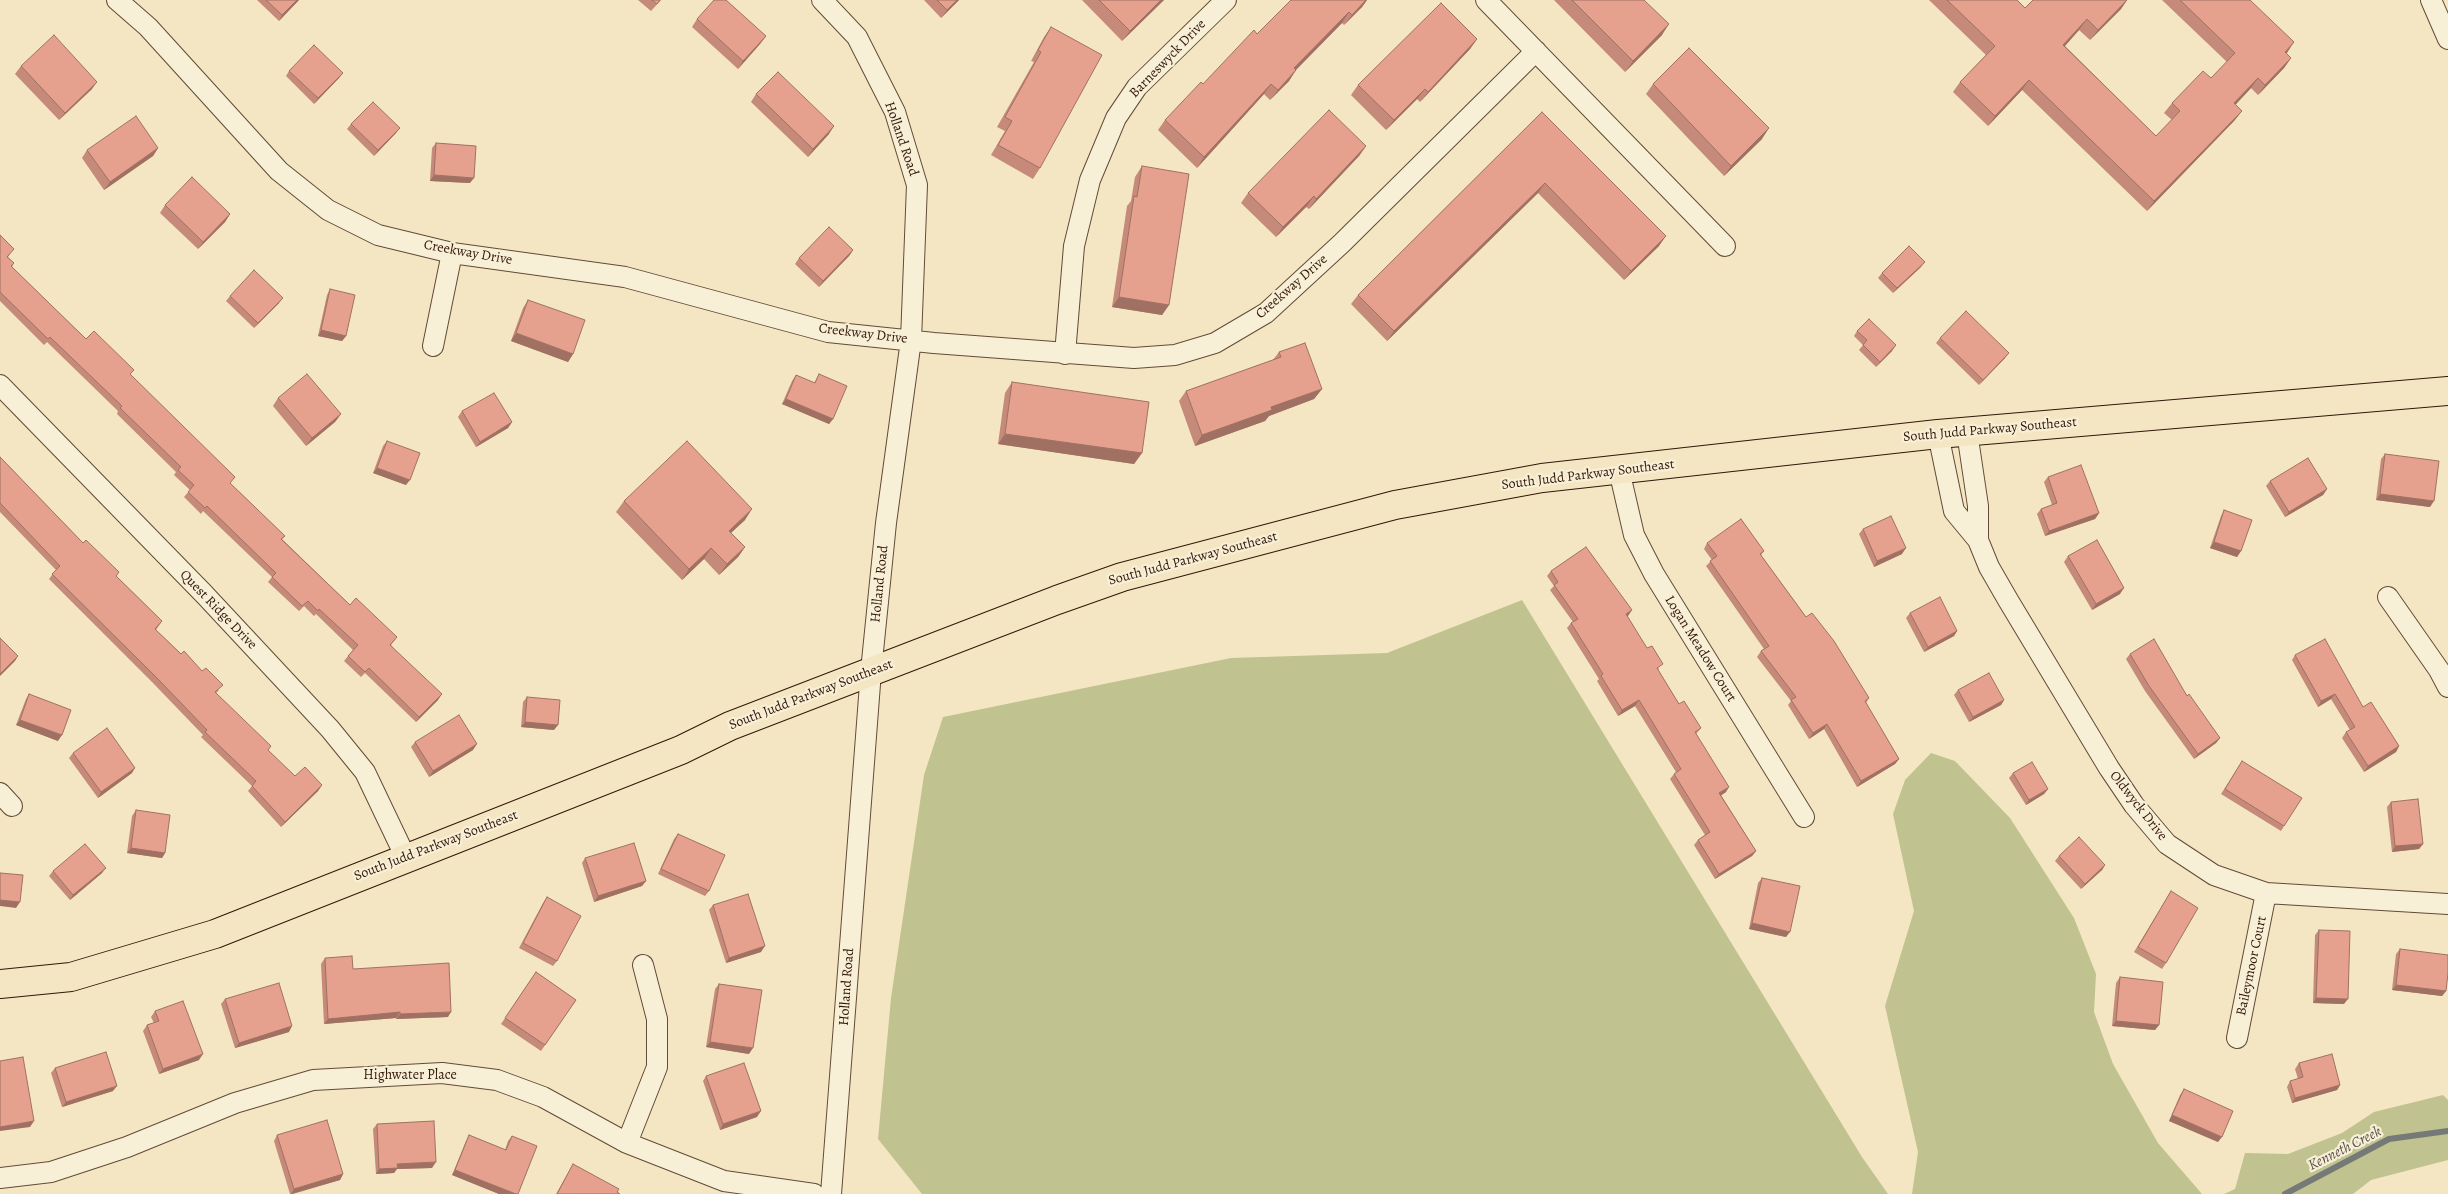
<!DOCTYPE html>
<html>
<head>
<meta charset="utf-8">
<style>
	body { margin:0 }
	canvas { display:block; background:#f4e6c2 }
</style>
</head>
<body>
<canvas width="2448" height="1194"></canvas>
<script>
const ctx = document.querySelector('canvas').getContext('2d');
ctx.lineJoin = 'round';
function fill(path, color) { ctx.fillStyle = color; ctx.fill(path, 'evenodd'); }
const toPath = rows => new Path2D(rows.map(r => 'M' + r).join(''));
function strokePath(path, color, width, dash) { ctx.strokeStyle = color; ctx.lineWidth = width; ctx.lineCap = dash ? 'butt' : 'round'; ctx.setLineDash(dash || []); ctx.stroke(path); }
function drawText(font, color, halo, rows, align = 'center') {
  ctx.font = font + ' Alegreya,serif'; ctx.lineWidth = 4.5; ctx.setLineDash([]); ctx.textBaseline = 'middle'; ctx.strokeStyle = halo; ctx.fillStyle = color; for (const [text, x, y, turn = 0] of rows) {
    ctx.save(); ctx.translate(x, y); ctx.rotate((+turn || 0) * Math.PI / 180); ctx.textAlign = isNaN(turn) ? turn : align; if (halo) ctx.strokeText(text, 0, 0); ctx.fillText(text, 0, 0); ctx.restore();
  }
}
fill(toPath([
	[1522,600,1862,1157,1888,1194,922,1194,878,1139,891,998,924,775,943,717,1231,658,1387,653],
	[1931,753,1955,761,2010,818,2074,918,2096,974,2094,1012,2113,1064,2158,1143,2202,1194,1912,1194,1918,1152,1885,1006,1914,911,1893,814,1905,780],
	[2443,1095,2448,1100,2448,1160,2371,1180,2353,1194,2224,1194,2235,1189,2245,1153,2288,1154,2342,1133,2374,1112]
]), '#c0c390');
strokePath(toPath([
	[2285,1194,2389,1139,2448,1131]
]), '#757a76', 6);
const street = toPath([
	[117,0,148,27,279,171,328,210,378,235,452,253,625,277,828,332,934,343,1134,358,1175,355,1215,343,1266,313,1342,243,1536,51],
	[822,0,857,37,895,112,917,185,911,340,886,523,871,671,831,1194],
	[1486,0,1725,246],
	[2431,0,2448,39],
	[433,346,452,253],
	[1065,354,1074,246,1090,180,1116,118,1137,87,1226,0],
	[0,385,204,594,330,729,365,772,406,858],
	[1967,432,1978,506,1978,540],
	[1938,434,1954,511,1978,540,1989,567,2008,600,2109,768,2134,805,2167,844,2214,875,2266,893,2448,904],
	[1619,470,1634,535,1654,574,1804,817],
	[2388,597,2439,670,2448,687],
	[0,793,12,806],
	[2237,1038,2266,893],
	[627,1143,657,1067,657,1019,643,965],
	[0,1178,51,1172,127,1147,235,1103,313,1080,442,1073,497,1080,543,1097,627,1143,724,1181,814,1194]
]);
const highway = toPath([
	[0,984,71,977,215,934,681,750,730,726,1057,600,1122,577,1395,505,1542,478,1938,434,2448,391]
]);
strokePath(street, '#624b37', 22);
strokePath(highway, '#311709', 30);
strokePath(street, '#f8efd7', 20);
strokePath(highway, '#f4e6c2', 28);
fill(toPath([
	[257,0,299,0,279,21],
	[638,0,661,0,651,11],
	[924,0,959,0,941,18],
	[1082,0,1164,0,1122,41],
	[1291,0,1367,0,1362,7,1344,25,1342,23,1296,70,1289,81,1270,100,1264,94,1197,168,1158,130,1165,120,1257,34],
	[1554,0,1644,0,1662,35,1625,72],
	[1929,0,2017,0,2025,8,2127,0,2121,9,2090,40,2079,30,2065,46,2156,136,2172,120,2164,113,2172,103,2211,78,2227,62,2162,0,2250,0,2286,53,2291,58,2284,68,2258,95,2251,88,2235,105,2242,111,2234,121,2147,211,2022,90,1988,126,1953,92,1960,82,1986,55],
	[697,19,766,36,760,44,738,69,692,27],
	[1051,27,1040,168,1033,179,991,155,1005,131,997,127,1034,62,1031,61,1044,37],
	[1477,39,1470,49,1420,102,1417,99,1386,130,1351,95,1358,85],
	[21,66,92,89,59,120,15,74],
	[289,71,343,73,339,78,314,104,286,76],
	[1653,84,1762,139,1724,176,1646,94],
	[756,94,829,134,808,157,751,102],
	[1542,112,1659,246,1624,280,1538,193,1387,341,1351,304,1358,295],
	[351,124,396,133,374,156,347,129],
	[436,143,470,183,430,181,432,148],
	[1366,146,1359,156,1309,209,1306,207,1276,237,1241,203,1248,193],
	[158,148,153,156,104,190,82,158,87,150],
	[1142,166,1169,305,1162,315,1112,307,1127,206,1131,201,1135,177],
	[165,205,230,214,225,222,198,249,160,213],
	[0,235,10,254,8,257,14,263,12,267,86,339,134,370,130,374,230,483,285,536,282,539,350,605,397,637,391,645,438,700,416,722,365,673,361,677,344,661,353,650,316,614,314,616,304,606,299,611,268,582,272,577,203,511,201,514,184,497,190,490,174,475,176,472,117,414,118,411,47,342,44,345,0,301],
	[853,250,849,256,819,287,795,264,799,258],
	[1921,267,1893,293,1878,278,1882,273],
	[330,289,346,336,342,341,318,336,327,295],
	[230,296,279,303,254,328,226,301],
	[528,300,573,354,568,362,511,341,523,308],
	[1857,331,1892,351,1876,367,1859,350,1863,345,1854,336],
	[1940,338,2005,358,1979,385,1936,343],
	[1279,352,1322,389,1314,399,1269,416,1265,421,1195,446,1179,401,1186,391,1273,360],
	[819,374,833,419,829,424,782,404,792,381,796,375,814,383],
	[1012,382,1142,453,1134,464,998,444,1005,393],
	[278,398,341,414,335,422,306,446,273,406],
	[462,411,512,422,508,428,476,447,458,417],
	[387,441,406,485,373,473,383,446],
	[2385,454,2430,507,2376,500,2381,459],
	[0,457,83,543,162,621,156,630,219,690,216,693,268,751,295,776,322,785,318,791,281,827,248,791,252,786,201,737,203,735,153,683,49,579,56,570,0,512],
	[2048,477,2099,513,2095,519,2045,536,2037,514,2041,509,2052,505,2044,482],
	[2270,481,2327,489,2323,495,2285,517,2266,486],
	[624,501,745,520,731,533,745,547,738,557,719,575,704,559,682,580,616,512],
	[2224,510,2241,551,2237,557,2210,548,2221,516],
	[1863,529,1902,554,1874,567,1859,534],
	[1707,543,1764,551,1761,555,1806,617,1869,698,1866,703,1899,759,1895,764,1857,787,1824,729,1809,739,1788,705,1791,701,1757,657,1761,651,1764,649,1706,566,1712,560,1704,549],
	[2068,556,2120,594,2092,610,2064,562],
	[1551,571,1632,610,1627,616,1659,669,1658,670,1679,704,1701,728,1696,734,1726,792,1721,795,1756,851,1752,856,1715,879,1694,845,1698,840,1705,835,1670,779,1674,774,1676,772,1635,706,1618,716,1597,681,1599,679,1567,628,1571,623,1573,622,1550,590,1554,586,1547,576],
	[1910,613,1957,631,1954,636,1924,652,1906,618],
	[2130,654,2220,738,2216,743,2194,759,2145,691,2126,659],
	[2295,655,2363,707,2399,746,2396,752,2364,772,2342,738,2346,732,2350,730,2331,699,2318,707,2292,660],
	[1958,690,2004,700,2001,705,1969,722,1954,695],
	[29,694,58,741,16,725,26,699],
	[527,697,554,730,521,727,523,702],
	[415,742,473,750,429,777,411,747],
	[73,753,132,773,98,798,69,758],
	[2239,766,2284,826,2281,831,2221,794],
	[2013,773,2048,789,2044,794,2026,805,2009,778],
	[2391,802,2423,844,2419,849,2392,852,2387,807],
	[136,810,165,853,162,858,127,853,132,816],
	[678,834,709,891,705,896,658,874,674,839],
	[2059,856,2105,865,2102,870,2081,889,2055,861],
	[585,858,646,881,642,886,594,902,582,863],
	[53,871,102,873,70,900,49,876],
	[1762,878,1786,937,1749,929,1758,883],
	[2171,891,2166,963,2162,969,2134,952],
	[547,897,557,961,553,966,519,948,543,903],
	[713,905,761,952,726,963,709,910],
	[2319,930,2344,1004,2313,1003,2315,935],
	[2400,949,2446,991,2442,996,2392,990,2396,954],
	[325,958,448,1017,396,1019,396,1018,324,1024,321,964],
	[536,972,576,1000,541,1051,501,1024],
	[2120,977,2159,1025,2155,1030,2112,1026,2116,983],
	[719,984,749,1054,706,1047,715,989],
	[225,999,289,1032,235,1048,221,1004],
	[155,1011,199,1060,159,1074,143,1031,147,1025,154,1023,151,1017],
	[2299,1063,2340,1085,2337,1090,2292,1103,2287,1087,2290,1081,2298,1079,2295,1069],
	[55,1068,113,1091,62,1107,51,1073],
	[706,1076,757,1117,720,1130,703,1081],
	[2184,1089,2218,1142,2169,1121,2180,1095],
	[377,1124,432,1168,397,1169,394,1173,376,1174,373,1129],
	[277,1135,343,1174,340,1180,293,1194,290,1194,274,1141],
	[469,1135,505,1150,508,1141,512,1136,518,1194,499,1194,452,1175,466,1141],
	[573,1164,617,1192,620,1194,556,1194]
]), '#c58a79');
fill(toPath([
	[297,0,299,0,279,21,282,15],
	[957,0,959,0,941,18,947,10],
	[1161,0,1164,0,1122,41,1130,31],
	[1366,0,1367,0,1362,7,1344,25,1352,15],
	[2127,0,2121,9,2090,40,2098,30],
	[1349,12,1342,23,1287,79,1294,68],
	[2087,19,2079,30,2056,56,2063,45],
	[1669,24,1662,35,1625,72,1633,61],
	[766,36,760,44,738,69,743,61],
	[1477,39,1470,49,1420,102,1428,92],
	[2294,42,2287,53,2278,62,2285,52],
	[2291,58,2284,68,2258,95,2265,85],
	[1296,70,1289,81,1270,100,1278,90],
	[343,73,339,78,314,104,318,98],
	[2258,78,2251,88,2227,114,2234,103],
	[2029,80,2022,90,1988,126,1995,116],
	[97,82,92,89,59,120,65,113],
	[1271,84,1264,94,1197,168,1204,157],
	[1425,89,1417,99,1386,130,1394,120],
	[2242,111,2234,121,2147,211,2154,201],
	[834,126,829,134,808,157,813,149],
	[400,128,396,133,374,156,378,150],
	[1769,128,1762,139,1724,176,1731,166],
	[1366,146,1359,156,1309,209,1316,199],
	[158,148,153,156,104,190,110,182],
	[434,175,474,178,470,183,430,181],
	[1545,183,1538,193,1387,341,1394,331],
	[1314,196,1306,207,1276,237,1283,227],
	[230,214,225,222,198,249,203,242],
	[1666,236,1659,246,1624,280,1631,271],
	[853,250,849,256,819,287,823,281],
	[1925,262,1921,267,1893,293,1897,288],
	[1119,297,1169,305,1162,315,1112,307],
	[283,298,279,303,254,328,258,323],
	[321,330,346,336,342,341,318,336],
	[516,333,573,354,568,362,511,341],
	[1896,345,1892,351,1876,367,1880,362],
	[2009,353,2005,358,1979,385,1983,380],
	[1322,389,1314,399,1269,416,1265,421,1195,446,1202,435,1271,407],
	[786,399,833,419,829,424,782,404],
	[341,414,335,422,306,446,312,438],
	[512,422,508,428,476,447,480,442],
	[1005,434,1142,453,1134,464,998,444],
	[377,468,410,480,406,485,373,473],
	[2327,489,2323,495,2285,517,2289,512],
	[2380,494,2434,501,2430,507,2376,500],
	[752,509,745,520,722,541,729,531],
	[2099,513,2095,519,2045,536,2049,531],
	[2214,542,2241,551,2237,557,2210,548],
	[745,547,738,557,719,575,727,564],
	[711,548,704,559,682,580,689,569],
	[1906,548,1902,554,1874,567,1877,561],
	[2124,588,2120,594,2092,610,2096,604],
	[1632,610,1628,616,1622,619,1626,614],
	[1957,631,1954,636,1924,652,1928,647],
	[18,656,15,661,0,676,0,674],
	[442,694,438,700,416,722,419,717],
	[2335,694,2331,699,2318,707,2321,701],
	[1639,700,1635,706,1618,716,1622,710],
	[2004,700,2001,705,1969,722,1973,717],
	[20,720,62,735,58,741,16,725],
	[525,722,558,725,554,730,521,727],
	[1827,724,1824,729,1809,739,1813,733],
	[2220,738,2216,743,2194,759,2198,754],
	[477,744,473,750,429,777,433,771],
	[2399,746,2396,752,2364,772,2368,766],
	[1899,759,1895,764,1857,787,1861,781],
	[135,768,132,773,98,798,101,792],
	[322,785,318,791,281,827,285,822],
	[1729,787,1726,792,1716,799,1719,793],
	[2048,789,2044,794,2026,805,2029,800],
	[2423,844,2419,849,2392,852,2395,846],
	[131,848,165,853,162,858,127,853],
	[1756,851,1752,856,1715,879,1719,874],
	[2105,865,2102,870,2081,889,2085,884],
	[106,868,102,873,70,900,73,895],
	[646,881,642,886,594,902,598,896],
	[0,900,20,902,16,908,0,906],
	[1752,923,1790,932,1786,937,1749,929],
	[765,946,761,952,726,963,729,958],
	[2396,985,2446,991,2442,996,2392,990],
	[2316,998,2348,999,2344,1004,2313,1003],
	[400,1012,396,1018,324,1024,328,1019],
	[451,1012,448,1017,396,1019,400,1014],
	[2116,1021,2159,1025,2155,1030,2112,1026],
	[292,1026,289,1032,235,1048,239,1043],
	[710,1042,753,1048,749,1054,706,1047],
	[203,1054,199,1060,159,1074,163,1069],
	[2340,1085,2337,1090,2292,1103,2295,1098],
	[117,1086,113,1091,62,1107,66,1102],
	[761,1111,757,1117,720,1130,723,1124],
	[2172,1115,2222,1137,2218,1142,2169,1121],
	[34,1121,30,1127,0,1131,0,1127],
	[436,1162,432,1168,397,1169,394,1173,376,1174,379,1169,397,1164],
	[455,1170,516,1194,499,1194,452,1175],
	[343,1174,340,1180,291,1194,294,1189]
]), '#a07163');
const building = toPath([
	[266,0,297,0,282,15,266,0],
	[652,0,660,0,657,4,652,0],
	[714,0,726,0,766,36,743,61,697,19,714,0],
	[937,0,957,0,947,10,937,0],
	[1099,0,1161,0,1130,31,1099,0],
	[1291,0,1366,0,1352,15,1349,12,1294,68,1296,70,1278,90,1271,84,1204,157,1165,120,1201,82,1203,84,1254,30,1257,34,1291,0],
	[1572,0,1644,0,1669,24,1633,61,1572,0],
	[1947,0,2017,0,2025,8,2033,0,2127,0,2098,30,2087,19,2063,45,2156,136,2180,111,2172,103,2203,71,2211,78,2235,53,2180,0,2250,0,2294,42,2285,52,2291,58,2265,85,2258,78,2234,103,2242,111,2154,201,2029,80,1995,116,1960,82,1995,46,1947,0],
	[1441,3,1477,39,1428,92,1425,89,1394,120,1358,85,1441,3],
	[1051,27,1102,55,1040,168,998,145,1012,121,1005,117,1041,52,1038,50,1051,27],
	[54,35,97,82,65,113,21,66,54,35],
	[314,45,343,73,318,98,289,71,314,45],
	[1689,48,1769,128,1731,166,1653,84,1689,48],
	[778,72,834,126,813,149,756,94,778,72],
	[373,102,400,128,378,150,351,124,373,102],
	[1329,110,1366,146,1316,199,1314,196,1283,227,1248,193,1329,110],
	[1542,112,1666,236,1631,271,1545,183,1394,331,1358,295,1542,112],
	[136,116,158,148,110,182,87,150,136,116],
	[436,143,476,146,474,178,434,175,436,143],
	[1142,166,1189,174,1169,305,1119,297,1134,196,1137,197,1142,166],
	[192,177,230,214,203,242,165,205,192,177],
	[829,227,853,250,823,281,799,258,829,227],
	[0,235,14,249,7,257,14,263,11,266,86,339,94,331,134,370,130,374,235,477,230,483,285,536,281,539,350,605,356,598,397,637,390,645,442,694,419,717,369,668,365,672,348,656,358,645,319,609,318,611,308,601,302,606,272,577,276,573,207,506,205,508,188,492,194,485,178,470,181,467,120,408,122,406,50,337,48,339,0,292,0,235],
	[1909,246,1925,262,1897,288,1882,273,1909,246],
	[254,270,283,298,258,323,230,296,254,270],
	[330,289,355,295,346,336,321,330,330,289],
	[528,300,585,320,573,354,516,333,528,300],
	[1966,311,2009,353,1983,380,1940,338,1966,311],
	[1869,319,1896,345,1880,362,1863,345,1867,340,1857,331,1869,319],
	[1305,343,1322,389,1271,407,1272,410,1202,435,1186,391,1281,357,1279,352,1305,343],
	[307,374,341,414,312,438,278,398,307,374],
	[819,374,847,386,833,419,786,399,796,375,815,383,819,374],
	[1012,382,1149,402,1142,453,1005,434,1012,382],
	[494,393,512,422,480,442,462,411,494,393],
	[387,441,420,453,410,480,377,468,387,441],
	[687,441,752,509,729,531,745,547,727,564,711,548,689,569,624,501,687,441],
	[2385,454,2439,461,2434,501,2380,494,2385,454],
	[0,457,83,543,86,540,119,572,116,576,162,621,155,629,181,654,184,651,202,671,206,668,223,685,215,692,271,746,268,750,295,776,305,767,322,785,285,822,252,786,256,781,205,732,207,730,157,678,52,574,60,566,0,503,0,457],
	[2308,458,2327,489,2289,512,2270,481,2308,458],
	[2081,465,2099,513,2049,531,2041,509,2057,503,2048,477,2081,465],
	[2224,510,2252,520,2241,551,2214,542,2224,510],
	[1891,516,1906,548,1877,561,1863,529,1891,516],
	[1741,519,1764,551,1760,554,1806,617,1812,613,1834,641,1869,698,1865,701,1899,759,1861,781,1827,724,1813,733,1791,700,1796,697,1761,651,1769,646,1710,561,1717,556,1707,543,1741,519],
	[2097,540,2124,588,2096,604,2068,556,2097,540],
	[1586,547,1632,610,1626,614,1647,648,1652,646,1663,664,1657,668,1679,704,1684,701,1701,728,1695,732,1729,787,1719,793,1756,851,1719,874,1698,840,1710,832,1674,774,1681,769,1639,700,1622,710,1601,676,1603,674,1571,623,1578,619,1554,585,1558,582,1551,571,1586,547],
	[1940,597,1957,631,1928,647,1910,613,1940,597],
	[0,638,18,656,0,674,0,638],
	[2154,639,2187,696,2189,694,2220,738,2198,754,2149,686,2130,654,2154,639],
	[2325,639,2363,707,2371,702,2399,746,2368,766,2346,732,2355,727,2335,694,2321,701,2295,655,2325,639],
	[1989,673,2004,700,1973,717,1958,690,1989,673],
	[29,694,71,710,62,735,20,720,29,694],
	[527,697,560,700,558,725,525,722,527,697],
	[459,715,477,744,433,771,415,742,459,715],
	[107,728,135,768,101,792,73,753,107,728],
	[2242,761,2302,798,2284,826,2225,789,2242,761],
	[2032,762,2048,789,2029,800,2013,773,2032,762],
	[2418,799,2423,844,2395,846,2391,802,2418,799],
	[136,810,170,815,165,853,131,848,136,810],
	[678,834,725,855,709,891,661,869,678,834],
	[2079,837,2105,865,2085,884,2059,856,2079,837],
	[634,843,646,881,598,896,585,858,634,843],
	[85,844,106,868,73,895,53,871,85,844],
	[0,873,23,875,20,902,0,900,0,873],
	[1762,878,1800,886,1790,932,1752,923,1762,878],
	[2171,891,2198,908,2166,963,2138,947,2171,891],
	[748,894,765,946,729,958,713,905,748,894],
	[547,897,581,916,557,961,523,943,547,897],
	[2319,930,2350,931,2348,999,2316,998,2319,930],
	[2400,949,2448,955,2448,973,2446,991,2396,985,2400,949],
	[352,956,353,969,449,963,451,1012,400,1014,400,1012,328,1019,325,958,352,956],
	[536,972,576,1000,545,1045,505,1018,536,972],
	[2120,977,2163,982,2159,1025,2116,1021,2120,977],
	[279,983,292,1026,239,1043,225,999,279,983],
	[719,984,762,990,753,1048,710,1042,719,984],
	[183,1001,203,1054,163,1069,147,1025,159,1021,155,1011,183,1001],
	[106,1052,117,1086,66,1102,55,1068,106,1052],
	[2332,1054,2340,1085,2295,1098,2290,1081,2303,1077,2299,1063,2332,1054],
	[23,1057,34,1121,0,1127,0,1061,23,1057],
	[744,1063,761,1111,723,1124,706,1076,744,1063],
	[2184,1089,2233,1111,2222,1137,2172,1115,2184,1089],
	[327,1120,343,1174,294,1189,277,1135,327,1120],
	[434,1121,436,1162,397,1164,398,1168,379,1169,377,1124,434,1121],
	[469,1135,506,1150,512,1136,537,1146,518,1194,516,1194,455,1170,469,1135],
	[573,1164,619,1189,617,1192,620,1194,557,1194,573,1164]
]);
fill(building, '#e5a18d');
strokePath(building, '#a07163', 1);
drawText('14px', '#311709', '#f8efd7', [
	["Barneswyck Drive",1168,59,-46],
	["Holland Road",901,139,71],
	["Creekway Drive",468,253,10],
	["Creekway Drive",1292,287,-41],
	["Creekway Drive",863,334,7],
	["South Judd Parkway Southeast",1990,430,-5],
	["South Judd Parkway Southeast",1588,475,-7],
	["South Judd Parkway Southeast",1193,559,-15],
	["Holland Road",880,584,-84],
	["Quest Ridge Drive",218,610,46],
	["Logan Meadow Court",1700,649,58],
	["South Judd Parkway Southeast",811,695,-21],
	["Oldwyck Drive",2138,806,52],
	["South Judd Parkway Southeast",436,846,-21],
	["Baileymoor Court",2252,966,-78],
	["Holland Road",847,987,-86],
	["Highwater Place",410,1076]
]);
drawText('italic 15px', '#595149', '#f8efd7', [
	["Kenneth Creek",2345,1149,-27]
]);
</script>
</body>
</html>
